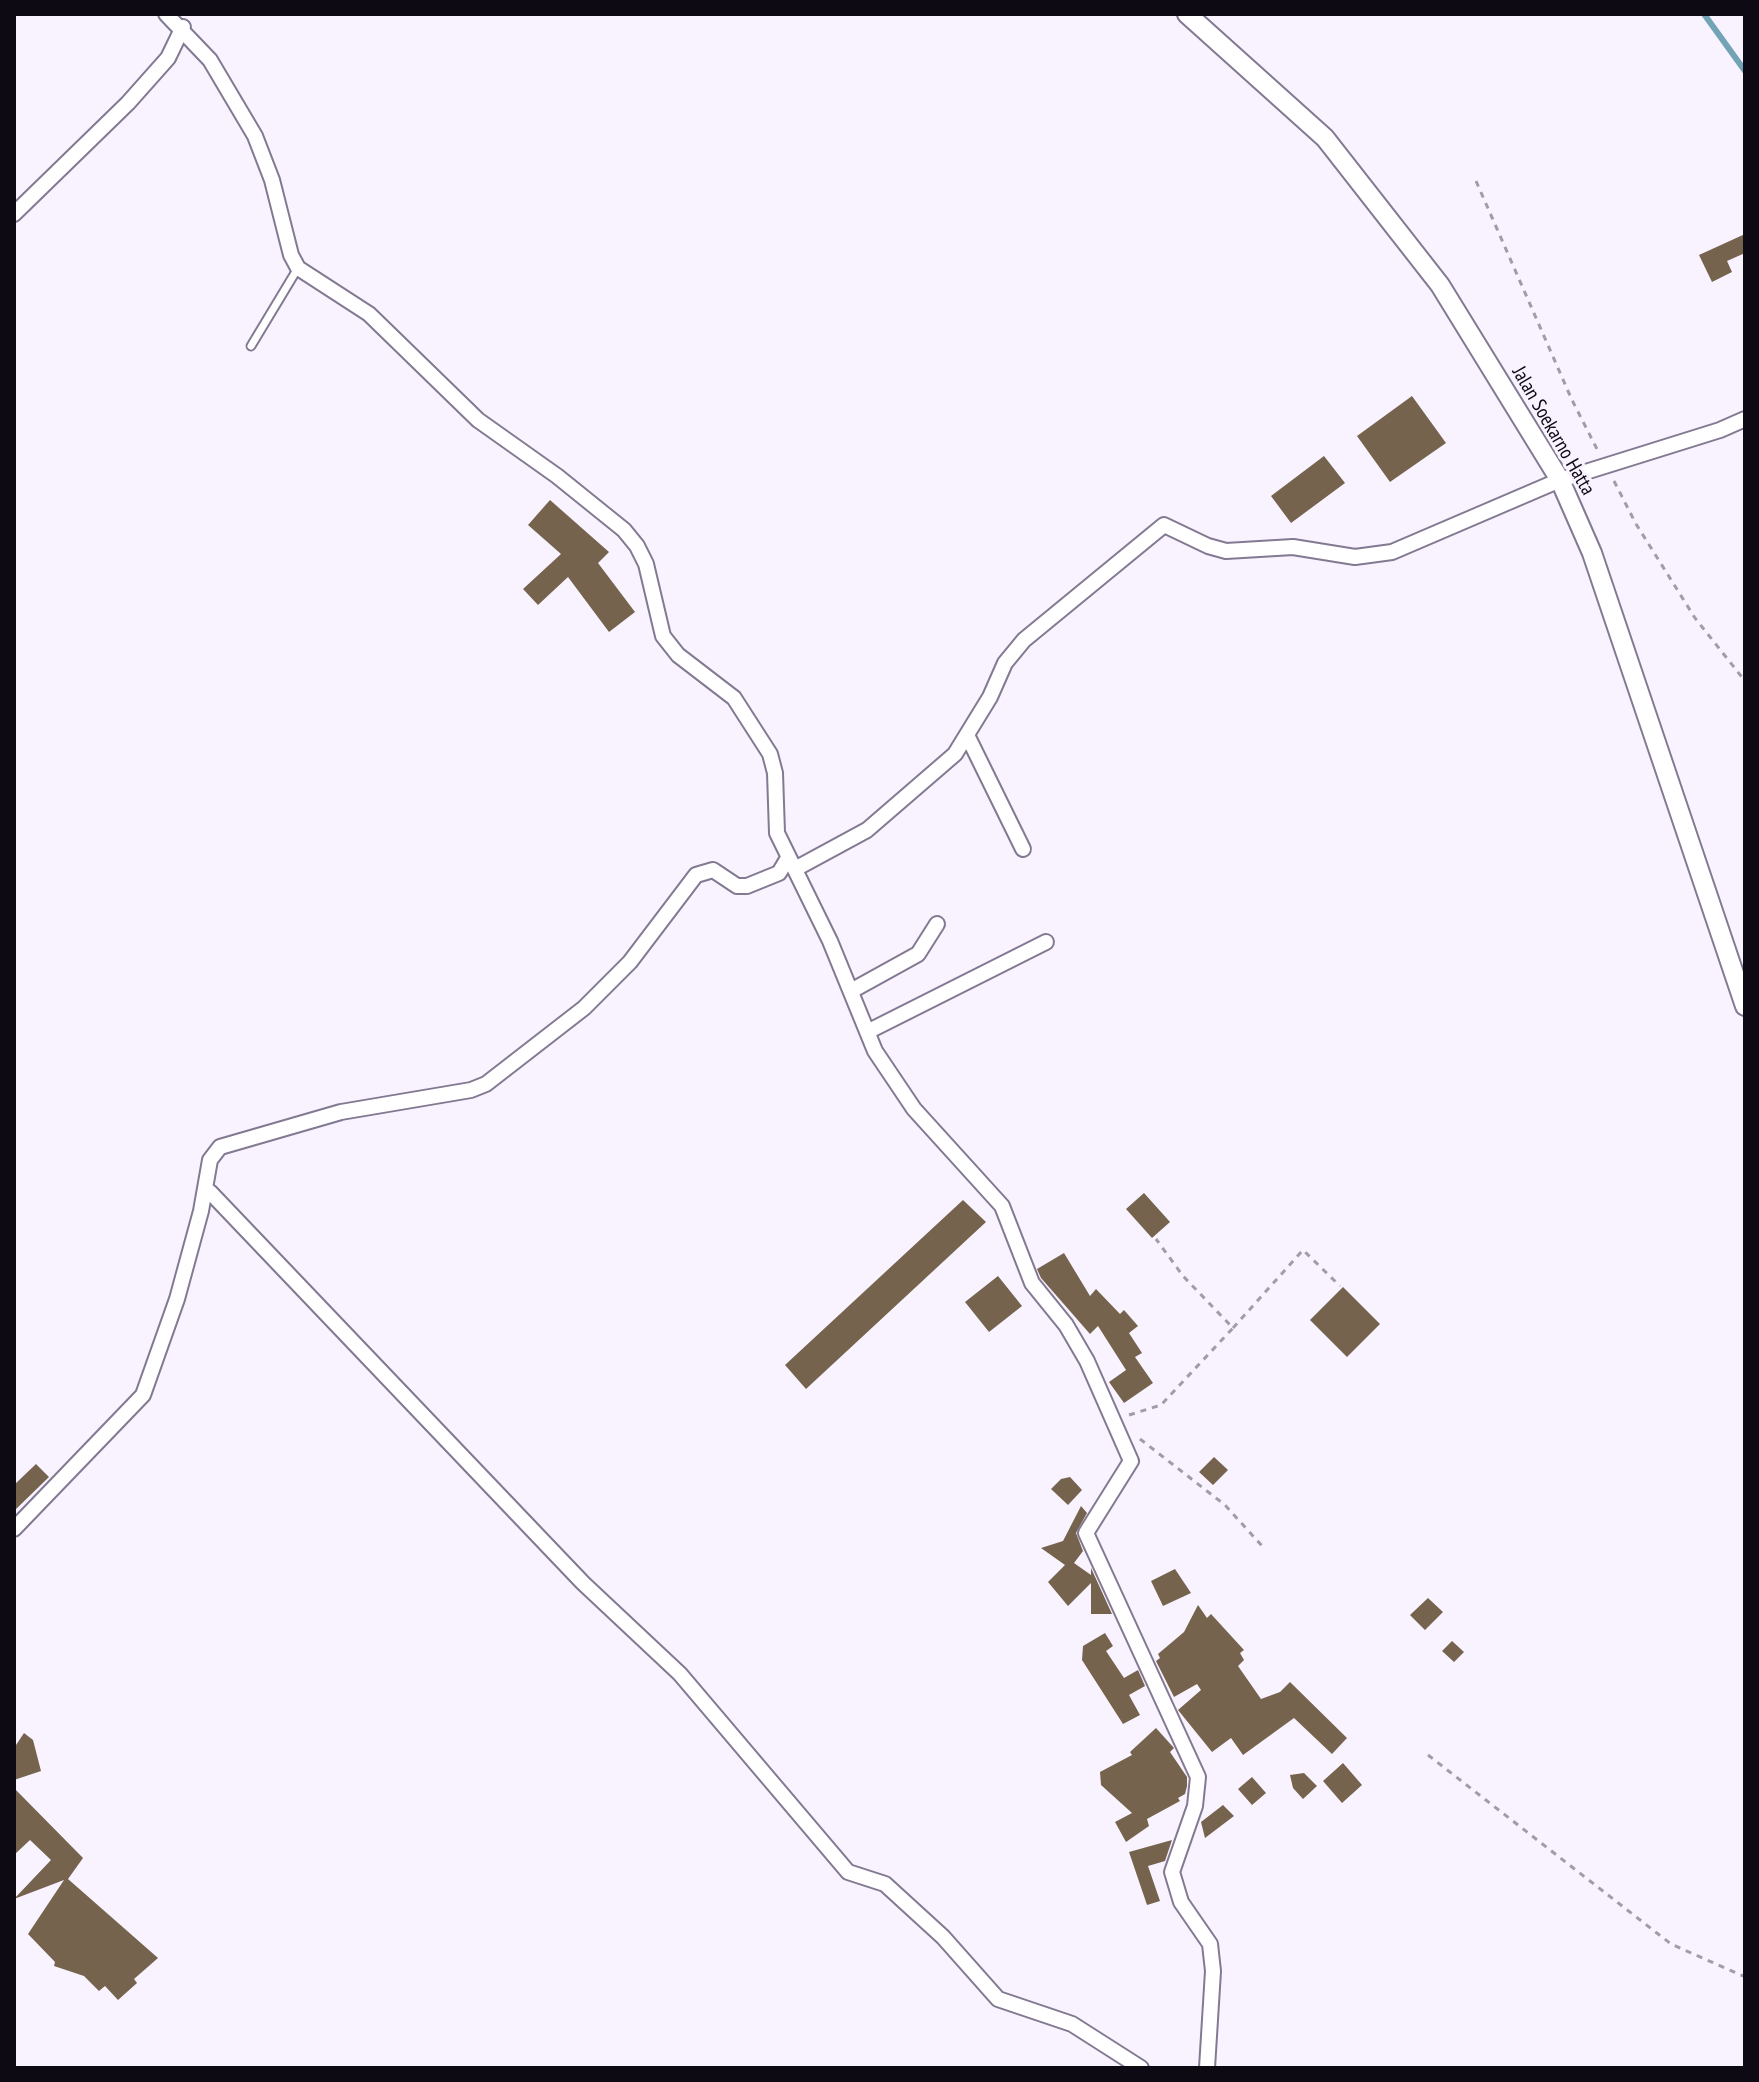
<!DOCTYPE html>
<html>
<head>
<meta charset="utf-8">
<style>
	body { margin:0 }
	#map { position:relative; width:1759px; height:2082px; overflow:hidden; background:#f8f3ff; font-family:"PT Sans Narrow",sans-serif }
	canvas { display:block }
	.frame { position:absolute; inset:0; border:16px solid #0e0a13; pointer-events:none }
</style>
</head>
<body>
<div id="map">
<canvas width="1759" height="2082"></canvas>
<div class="frame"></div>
</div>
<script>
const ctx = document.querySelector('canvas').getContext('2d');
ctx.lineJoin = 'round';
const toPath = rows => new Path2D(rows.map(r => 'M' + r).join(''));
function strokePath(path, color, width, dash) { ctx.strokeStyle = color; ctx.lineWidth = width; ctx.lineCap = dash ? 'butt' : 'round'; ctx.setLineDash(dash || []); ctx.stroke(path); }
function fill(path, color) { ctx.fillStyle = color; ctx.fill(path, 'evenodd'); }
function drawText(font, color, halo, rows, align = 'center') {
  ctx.font = font + ' "PT Sans Narrow",sans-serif'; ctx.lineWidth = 6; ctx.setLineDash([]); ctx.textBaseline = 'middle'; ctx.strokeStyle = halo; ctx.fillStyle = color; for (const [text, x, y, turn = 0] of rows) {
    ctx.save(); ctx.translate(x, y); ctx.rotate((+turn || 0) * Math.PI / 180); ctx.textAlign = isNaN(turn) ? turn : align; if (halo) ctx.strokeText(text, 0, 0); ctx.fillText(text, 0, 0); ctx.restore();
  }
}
strokePath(toPath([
	[1704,14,1745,71]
]), '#73a4b6', 6);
fill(toPath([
	[1745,234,1745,253,1727,261,1732,272,1712,282,1699,255],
	[1412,396,1446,443,1390,482,1357,436],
	[1324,456,1345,483,1291,523,1271,496],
	[550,500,609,552,598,563,635,612,609,632,568,577,538,605,523,589,561,554,528,525],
	[1144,1193,1170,1222,1152,1238,1126,1209],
	[963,1200,986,1222,806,1389,785,1365],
	[1064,1253,1090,1296,1096,1289,1120,1314,1124,1310,1138,1326,1129,1333,1142,1353,1135,1357,1153,1383,1124,1403,1109,1382,1126,1370,1098,1326,1090,1334,1041,1278,1037,1269],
	[998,1276,1022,1306,989,1332,965,1302],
	[1343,1287,1380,1324,1347,1357,1310,1320],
	[1214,1457,1228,1470,1213,1485,1199,1472],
	[36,1464,49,1477,14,1511,14,1485],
	[1070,1477,1082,1490,1068,1505,1051,1489,1061,1479],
	[1081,1506,1087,1513,1076,1533,1083,1551,1074,1563,1091,1575,1091,1568,1112,1614,1091,1614,1091,1583,1068,1606,1048,1582,1065,1565,1041,1548,1063,1541],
	[1175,1569,1191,1593,1163,1606,1151,1581],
	[1428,1598,1443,1612,1425,1630,1410,1615],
	[1198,1605,1207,1618,1211,1614,1244,1650,1240,1653,1244,1660,1238,1666,1261,1699,1280,1692,1290,1682,1347,1738,1332,1754,1294,1718,1243,1755,1231,1738,1212,1752,1178,1710,1201,1690,1197,1684,1174,1697,1156,1661,1160,1658,1158,1654,1184,1632],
	[1105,1633,1113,1646,1106,1651,1124,1678,1138,1670,1145,1686,1129,1695,1140,1715,1123,1724,1082,1660,1083,1646],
	[1452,1641,1464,1652,1454,1662,1442,1651],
	[1156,1728,1174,1748,1170,1752,1187,1777,1187,1786,1185,1794,1178,1798,1180,1801,1147,1819,1149,1826,1126,1842,1115,1822,1132,1813,1101,1785,1100,1772,1132,1755,1130,1752],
	[24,1733,33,1740,41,1771,14,1780,14,1748],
	[1343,1763,1362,1785,1342,1803,1323,1781],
	[1304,1773,1317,1786,1303,1799,1293,1788,1290,1775],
	[1252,1777,1266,1793,1252,1805,1238,1789],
	[14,1788,83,1858,68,1879,158,1958,134,1979,137,1983,118,2000,105,1986,99,1991,84,1976,54,1966,55,1962,28,1934,64,1880,14,1899,51,1860,30,1840,14,1855],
	[1223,1805,1234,1816,1205,1838,1201,1822],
	[1172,1840,1165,1861,1148,1866,1160,1901,1147,1905,1129,1852]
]), '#75634d');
const service = toPath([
	[251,346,298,268]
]);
const minor = toPath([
	[166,14,210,60,255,136,272,180,291,255,298,268,369,314,478,420,557,476,624,530,637,546,646,564,663,636,678,655,734,698,770,754,775,773,777,833,830,941,875,1051,914,1109,1002,1206,1032,1283,1066,1325,1087,1361,1131,1461,1086,1533,1198,1777,1195,1806,1172,1872,1181,1902,1210,1944,1213,1971,1207,2068],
	[14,214,128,103,168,58,183,27],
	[968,737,1023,849],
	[795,869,867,830,955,754,990,697,1005,663,1024,640,1164,525,1208,546,1226,551,1293,547,1355,557,1392,552,1560,480,1720,430,1745,419],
	[851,991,918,954,937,924],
	[867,1032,1046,942],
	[204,1194,210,1192,583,1583,680,1674,848,1872,885,1884,943,1937,998,1999,1072,2024,1141,2068],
	[14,1529,143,1395,177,1299,201,1211,210,1160,220,1147,341,1112,471,1090,486,1084,584,1008,630,962,696,875,713,870,737,886,747,886,779,873,788,858]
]);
const tertiary = toPath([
	[1187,14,1325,138,1440,285,1560,480,1592,553,1745,1006]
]);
strokePath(service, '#837992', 11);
strokePath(minor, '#837992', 18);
strokePath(tertiary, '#837992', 22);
strokePath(toPath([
	[1476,181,1572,400,1599,453],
	[1614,481,1636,524,1695,618,1745,681],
	[1233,1328,1303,1250,1340,1286],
	[1129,1415,1161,1405,1233,1328,1183,1276,1156,1239],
	[1140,1439,1225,1505,1263,1547],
	[1428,1755,1671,1944,1743,1976,1745,1974]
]), '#a19ca7', 3, [6, 6]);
strokePath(service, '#fff', 7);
strokePath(minor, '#fff', 14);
strokePath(tertiary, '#fff', 18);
drawText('20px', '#0e0a13', '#f8f3ff', [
	["Jalan Soekarno Hatta",1553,431,60]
]);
</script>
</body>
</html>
